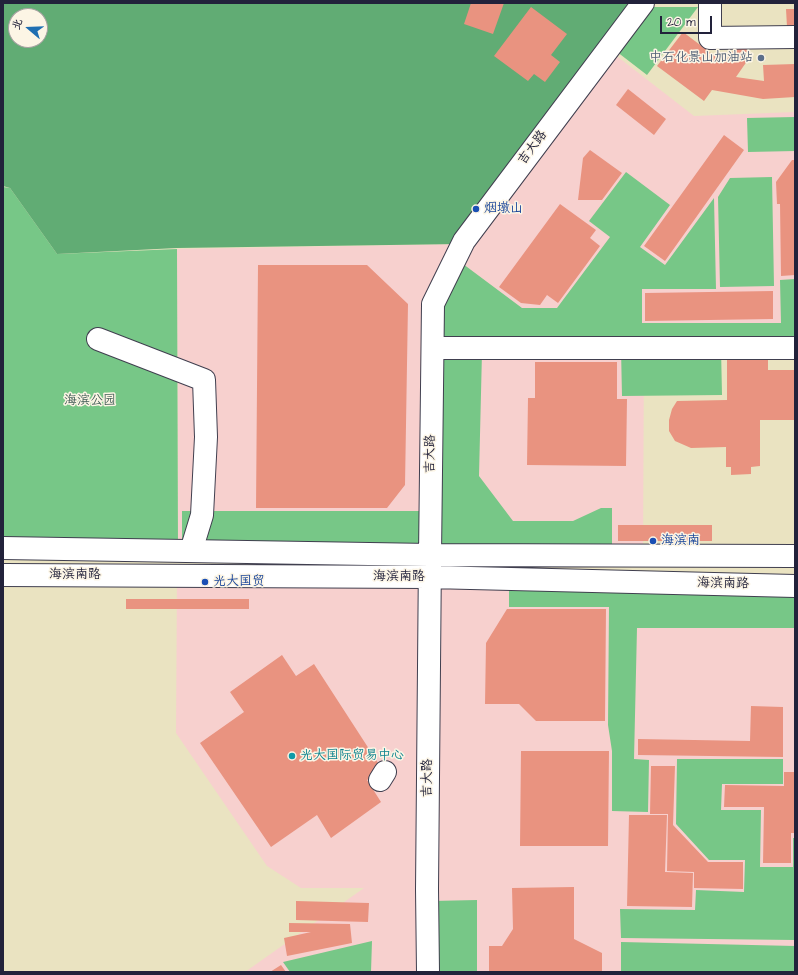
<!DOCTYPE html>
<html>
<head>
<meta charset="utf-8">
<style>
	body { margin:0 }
	#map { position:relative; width:798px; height:975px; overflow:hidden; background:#eae3c1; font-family:"Architects Daughter","LXGW WenKai TC",sans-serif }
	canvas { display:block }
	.frame { position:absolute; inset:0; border:4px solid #22223b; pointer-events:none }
	.north { position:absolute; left:8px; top:8px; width:40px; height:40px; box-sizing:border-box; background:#fcf5e5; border:1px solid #a5a1a1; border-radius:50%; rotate:289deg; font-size:11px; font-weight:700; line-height:16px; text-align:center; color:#22223b }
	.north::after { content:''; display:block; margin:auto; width:14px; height:18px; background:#1f6fb2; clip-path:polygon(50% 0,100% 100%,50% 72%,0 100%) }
	.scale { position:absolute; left:660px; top:16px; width:52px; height:18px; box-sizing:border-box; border:2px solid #22223b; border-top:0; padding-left:5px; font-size:12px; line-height:14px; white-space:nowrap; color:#22223b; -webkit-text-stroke:3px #fcf5e5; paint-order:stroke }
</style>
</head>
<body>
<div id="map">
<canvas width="798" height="975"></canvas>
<div class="frame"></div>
<div class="north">北</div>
<div class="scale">20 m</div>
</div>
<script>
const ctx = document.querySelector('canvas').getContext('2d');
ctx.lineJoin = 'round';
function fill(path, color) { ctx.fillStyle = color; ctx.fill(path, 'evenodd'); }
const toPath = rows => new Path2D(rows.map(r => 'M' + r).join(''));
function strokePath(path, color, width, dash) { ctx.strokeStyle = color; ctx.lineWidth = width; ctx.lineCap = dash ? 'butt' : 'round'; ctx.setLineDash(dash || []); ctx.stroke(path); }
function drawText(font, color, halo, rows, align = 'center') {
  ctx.font = font + ' "Architects Daughter","LXGW WenKai TC",sans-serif'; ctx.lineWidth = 3; ctx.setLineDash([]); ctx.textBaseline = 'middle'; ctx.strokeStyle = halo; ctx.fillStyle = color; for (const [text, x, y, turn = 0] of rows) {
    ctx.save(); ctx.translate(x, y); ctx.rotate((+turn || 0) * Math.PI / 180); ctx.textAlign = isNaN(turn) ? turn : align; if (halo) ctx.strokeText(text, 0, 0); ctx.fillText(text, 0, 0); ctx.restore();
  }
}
fill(toPath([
	[605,47,694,116,795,112,795,342,644,344,643,555,178,551,177,249,460,244],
	[177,576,430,577,795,586,795,972,245,972,364,888,301,888,267,866,176,733]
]), '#f7d0ce');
fill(toPath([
	[642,7,698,7,647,75,612,48],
	[795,117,795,151,748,152,747,118],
	[626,172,670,205,640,247,665,265,714,198,716,289,642,289,642,323,781,323,780,280,795,279,795,338,440,339,440,304,459,261,522,308,557,308,610,237,589,221],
	[772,177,774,286,720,287,718,197,730,178],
	[3,187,10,188,57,254,177,249,178,551,3,548],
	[721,348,722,395,622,396,621,349],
	[436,352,482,352,479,476,513,521,573,521,601,508,612,508,612,551,434,550],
	[182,511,425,511,425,545,182,545],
	[509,582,795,590,795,628,637,628,634,759,649,760,648,812,612,811,612,751,608,725,609,607,509,607],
	[677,759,783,759,783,784,722,784,721,810,761,810,760,867,793,867,793,838,795,838,795,940,621,938,620,909,695,910,696,890,744,892,745,860,709,860,676,824],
	[477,900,477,972,433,972,432,901],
	[372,941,371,972,290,972,283,962],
	[621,942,795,946,795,972,621,972]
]), '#77c787');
fill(toPath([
	[3,3,638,3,460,244,177,248,57,254,10,188,3,186],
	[16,16,40,16,40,40,16,40]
]), '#61ac74');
fill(toPath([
	[471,3,504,3,493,34,464,24],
	[531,7,567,34,551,55,560,62,545,82,534,74,528,81,494,56],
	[786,9,795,9,795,27,787,27],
	[683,32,724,63,739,43,752,54,736,77,764,81,763,65,795,64,795,97,763,99,712,90,704,101,657,66],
	[628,89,666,119,654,135,616,105],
	[724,135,744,150,665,261,644,246],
	[590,150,622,173,602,200,578,200,583,158],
	[792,160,795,160,795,275,781,276,780,204,777,204,776,182],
	[560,204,596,230,590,238,600,246,558,303,547,295,540,305,521,303,499,287],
	[258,265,367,265,408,304,405,485,387,508,256,508],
	[773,291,773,319,645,321,645,293],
	[768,357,768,370,795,370,795,420,760,420,760,466,751,467,751,474,731,475,731,467,726,467,726,447,691,448,675,441,669,431,669,420,672,409,677,401,727,400,727,358],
	[535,362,617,362,617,399,627,399,626,466,527,465,528,398,535,398],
	[618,525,712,525,712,541,618,541],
	[126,599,249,599,249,609,126,609],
	[507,609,606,609,605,721,536,721,519,704,485,704,486,643],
	[282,655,296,676,314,664,382,769,367,780,381,802,331,838,317,815,271,847,200,743,244,712,230,692],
	[751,706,783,707,783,757,638,755,638,739,750,741],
	[521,751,609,751,608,846,520,846],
	[651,766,675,766,673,825,708,862,743,862,743,889,694,888,694,872,667,871,668,814,650,814],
	[784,772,795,772,795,833,791,833,791,863,763,863,764,807,724,807,725,785,784,786],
	[629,815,667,815,665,872,693,873,692,907,627,906],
	[574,887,574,939,602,953,602,972,489,972,489,946,502,946,513,929,512,888],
	[296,901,369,903,368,922,296,920],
	[289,923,350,924,352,943,287,956,284,938,311,932,289,932],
	[281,965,286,972,270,972]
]), '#e99380');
const minor = toPath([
	[710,3,710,38,795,37],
	[98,339,204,380,206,437,202,515,191,551],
	[433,348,795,348],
	[380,780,385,772]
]);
const major = toPath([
	[3,548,430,555,795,556],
	[3,575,430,577,795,586],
	[428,972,427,889,430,555,433,304,464,241,643,3]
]);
strokePath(minor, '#403f4f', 24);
strokePath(major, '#403f4f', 24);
strokePath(minor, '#fff', 22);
strokePath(major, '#fff', 22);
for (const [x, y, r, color] of [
	[761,58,4,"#5c6f8a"],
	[476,209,4,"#1a4fb4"],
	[653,541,4,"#1a4fb4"],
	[205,582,4,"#1a4fb4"],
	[292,756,4,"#0f9aa8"]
]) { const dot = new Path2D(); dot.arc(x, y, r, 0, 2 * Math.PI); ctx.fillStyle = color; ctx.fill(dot); strokePath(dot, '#fcf5e5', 1.5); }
drawText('13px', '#4e5e75', '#fcf5e5', [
	["中石化景山加油站",753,58]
], 'right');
drawText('13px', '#22223b', '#fcf5e5', [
	["吉大路",533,148,-53],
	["吉大路",431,454,-89],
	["海滨南路",75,575],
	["海滨南路",399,577],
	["海滨南路",723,584,1],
	["吉大路",428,778,-90]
]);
drawText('13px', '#164399', '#fcf5e5', [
	["烟墩山",484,209],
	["海滨南",661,541],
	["光大国贸",213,582]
], 'left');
drawText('13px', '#405c56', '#fcf5e5', [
	["海滨公园",90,401]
]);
drawText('13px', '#0d838f', '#fcf5e5', [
	["光大国际贸易中心",300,756]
], 'left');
</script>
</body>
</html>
